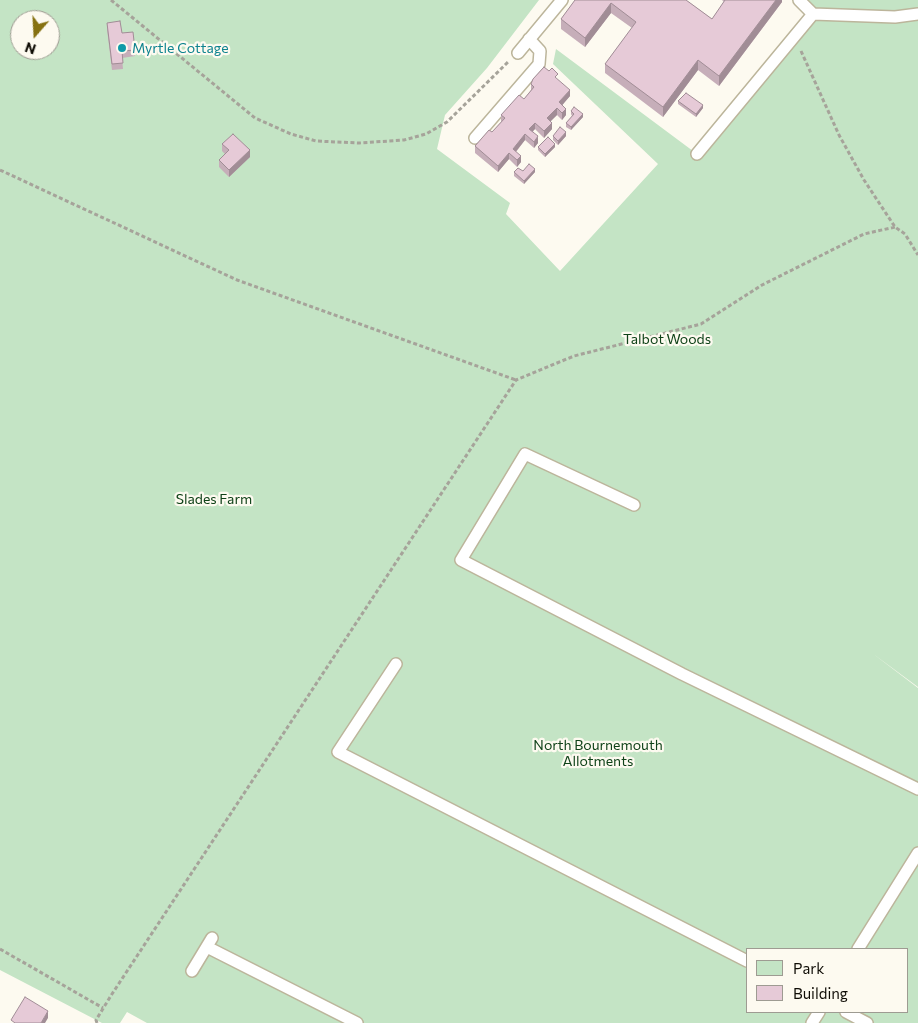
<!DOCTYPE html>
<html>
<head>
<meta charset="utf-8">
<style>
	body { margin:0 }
	#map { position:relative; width:918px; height:1023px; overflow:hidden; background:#fdfaf0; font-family:Commissioner,sans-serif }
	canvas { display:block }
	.legend { position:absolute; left:746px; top:948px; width:162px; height:65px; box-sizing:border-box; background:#fdfaf0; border:1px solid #9e9b92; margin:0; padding:6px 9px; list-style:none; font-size:15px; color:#0f0c05 }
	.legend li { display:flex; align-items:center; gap:10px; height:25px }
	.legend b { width:25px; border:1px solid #9e9b92 }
	.north { position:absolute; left:10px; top:10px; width:50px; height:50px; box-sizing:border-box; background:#fdfaf0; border:1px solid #9e9b92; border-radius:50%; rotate:199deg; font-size:14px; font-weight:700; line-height:20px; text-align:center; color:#0f0c05 }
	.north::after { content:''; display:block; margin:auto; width:18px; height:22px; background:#867111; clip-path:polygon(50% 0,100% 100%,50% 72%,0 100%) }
</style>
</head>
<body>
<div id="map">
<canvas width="918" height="1023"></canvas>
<ul class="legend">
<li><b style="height:14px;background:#c4e4c5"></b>Park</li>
<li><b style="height:14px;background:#e6cad7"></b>Building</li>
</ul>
<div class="north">N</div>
</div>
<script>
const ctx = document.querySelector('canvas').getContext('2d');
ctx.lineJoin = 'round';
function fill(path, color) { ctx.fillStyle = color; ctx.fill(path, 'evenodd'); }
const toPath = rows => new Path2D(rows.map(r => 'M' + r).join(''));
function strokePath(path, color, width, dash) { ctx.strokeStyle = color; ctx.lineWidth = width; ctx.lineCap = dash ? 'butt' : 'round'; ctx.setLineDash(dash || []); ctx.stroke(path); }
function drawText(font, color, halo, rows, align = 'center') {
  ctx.font = font + ' Commissioner,sans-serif'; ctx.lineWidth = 4.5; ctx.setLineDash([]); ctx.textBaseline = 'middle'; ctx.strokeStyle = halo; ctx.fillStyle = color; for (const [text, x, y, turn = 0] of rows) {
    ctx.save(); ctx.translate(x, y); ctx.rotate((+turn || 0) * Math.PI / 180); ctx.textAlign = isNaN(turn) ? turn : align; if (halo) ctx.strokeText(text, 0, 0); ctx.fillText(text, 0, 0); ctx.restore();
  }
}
fill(toPath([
	[0,0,539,0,487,68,445,115,437,149,510,203,506,214,560,271,658,164,553,64,556,49,697,154,813,14,799,0,918,0,918,687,872,653,918,688,918,1023,147,1023,127,1012,120,1023,102,1023,0,970],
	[20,20,50,20,50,50,20,50],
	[747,949,907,949,907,1012,747,1012]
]), '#c4e4c5');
const service = toPath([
	[799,0,813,14,895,17,918,14],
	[518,53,562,0],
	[475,138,539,64,540,51,529,39],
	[697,154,813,14],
	[634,505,525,454,461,560,682,674,918,789],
	[396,664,338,752,747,961],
	[207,947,357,1023],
	[858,949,918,853],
	[192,971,212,938],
	[846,1012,867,1023],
	[812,1023,819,1012]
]);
strokePath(service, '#bcb59b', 14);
strokePath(toPath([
	[111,0,255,118,291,134,316,141,359,143,404,140,426,134,447,122,508,62],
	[801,51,839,135,864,180,895,227,905,234,918,255],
	[0,170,237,280,516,380],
	[0,949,103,1008],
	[97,1023,96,1020,112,994,516,380,574,356,701,324,762,285,864,234,895,227]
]), '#a6a39a', 3, [4, 2.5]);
strokePath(service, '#fff', 11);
fill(toPath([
	[575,0,686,0,712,19,724,2,722,0,782,0,782,2,719,86,698,70,663,117,605,73,605,64,632,28,611,13,585,47,561,29,561,19],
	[107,23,122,33,135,50,135,56,122,58,123,69,112,70,107,29],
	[558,80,570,96,562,105,566,115,562,120,557,115,550,121,552,129,544,138,535,129,533,131,538,143,534,148,525,140,516,152,521,162,517,167,509,159,498,172,475,153,475,146,492,132,501,122,501,115,524,99,531,90,531,84],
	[678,101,703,108,696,117,678,104],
	[571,111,583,117,571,130,566,127,566,123,572,116,571,114],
	[553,136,566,136,558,145,553,140],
	[222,144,250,157,229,177,219,167,219,160,225,154,222,151],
	[538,147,555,147,545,157,538,150],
	[523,171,535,172,524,184,514,176,514,172]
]), '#c6aeb9');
fill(toPath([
	[776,0,782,0,782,2,719,86,719,76],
	[611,3,611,13,585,47,585,38],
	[698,60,698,70,663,117,663,107],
	[570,90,570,96,559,109,559,102],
	[703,105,703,108,696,117,696,114],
	[557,108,557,115,547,125,547,118],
	[566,109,566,115,562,120,562,113],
	[583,114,583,117,571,130,571,127],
	[535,123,535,129,529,135,529,129],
	[552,123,552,129,544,138,544,131],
	[566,132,566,136,558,145,558,141],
	[525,134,525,140,513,155,513,149],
	[538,136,538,143,534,148,534,142],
	[555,144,555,147,545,157,545,154],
	[250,150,250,157,229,177,229,170],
	[509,153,509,159,498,172,498,166],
	[521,156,521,162,517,167,517,160],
	[535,169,535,172,524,184,524,181],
	[48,1011,48,1018,45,1023,41,1023]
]), '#a18d96');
const building = toPath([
	[575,0,686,0,712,19,725,0,776,0,719,76,698,60,663,107,605,64,636,22,611,3,585,38,561,19,575,0],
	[120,21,122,33,133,32,135,50,122,51,123,63,112,64,107,23,120,21],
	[544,67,549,71,552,68,558,74,555,77,570,90,559,102,566,109,562,113,557,108,547,118,552,123,544,131,535,123,529,129,538,136,534,142,525,134,513,149,521,156,517,160,509,153,498,166,475,146,489,130,492,132,505,118,501,115,519,95,524,99,534,87,531,84,533,79,544,67],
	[686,93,703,105,696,114,678,101,686,93],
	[574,107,583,114,571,127,566,123,574,114,571,111,574,107],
	[560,127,566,132,558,141,553,136,560,127],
	[233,134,250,150,229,170,219,160,229,150,222,144,233,134],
	[548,137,555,144,545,154,538,147,548,137],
	[529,164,535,169,524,181,514,172,518,168,523,171,529,164],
	[25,997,48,1011,41,1023,15,1023,11,1020,25,997]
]);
fill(building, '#e6cad7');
strokePath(building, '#a18d96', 1);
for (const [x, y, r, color] of [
	[122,48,5,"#0f9aa8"]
]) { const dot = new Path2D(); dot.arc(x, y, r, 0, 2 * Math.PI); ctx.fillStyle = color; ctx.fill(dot); strokePath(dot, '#fdfaf0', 2); }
drawText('14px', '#0d838f', '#fdfaf0', [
	["Myrtle Cottage",132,48]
], 'left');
drawText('14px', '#0f4218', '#fdfaf0', [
	["Talbot Woods",667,339],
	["Slades Farm",214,499],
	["North Bournemouth",598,745],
	["Allotments",598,761]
]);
</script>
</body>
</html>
